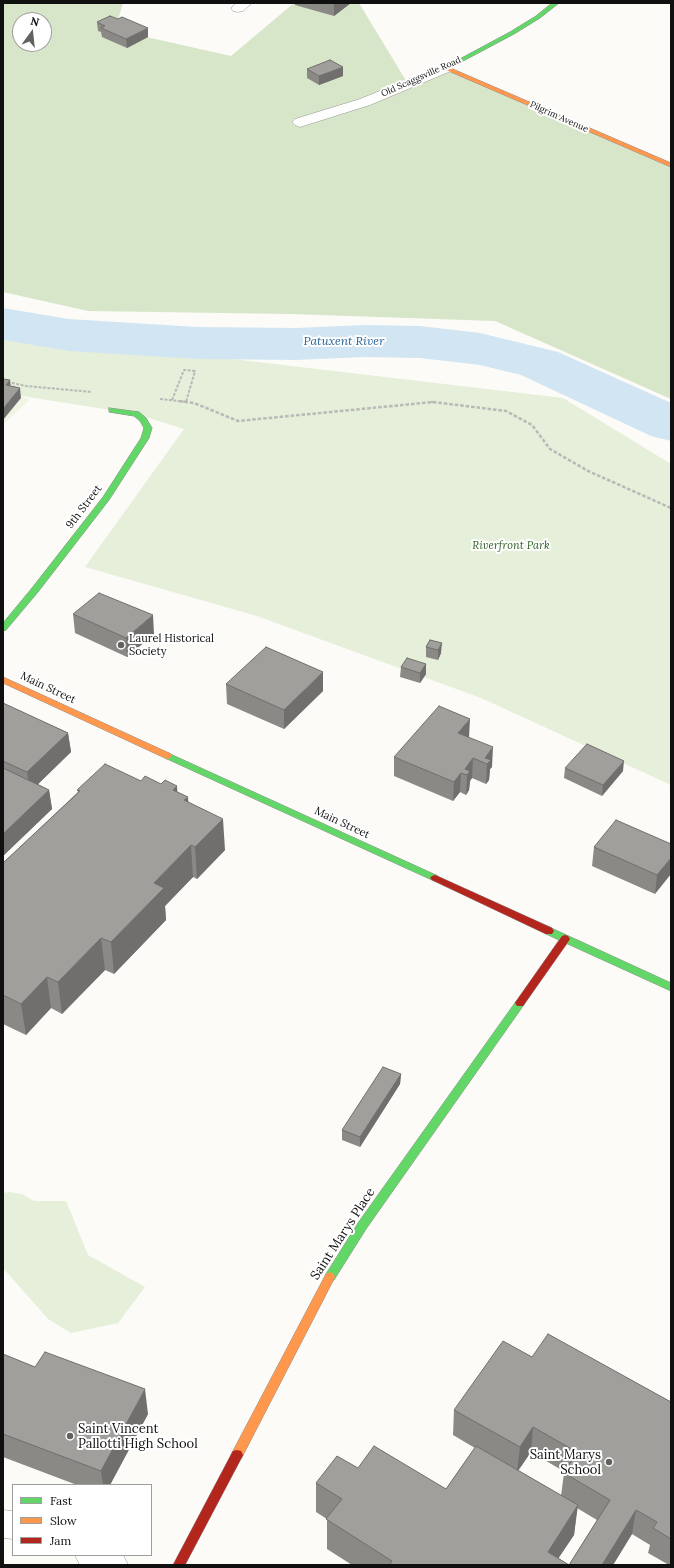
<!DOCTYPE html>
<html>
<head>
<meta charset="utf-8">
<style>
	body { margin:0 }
	#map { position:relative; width:674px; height:1568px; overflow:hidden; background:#fcfbf7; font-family:Lora,serif }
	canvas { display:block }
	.frame { position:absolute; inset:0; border:4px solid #101010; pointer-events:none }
	.legend { position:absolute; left:12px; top:1484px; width:140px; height:72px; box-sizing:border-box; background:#fff; border:1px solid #9f9f9f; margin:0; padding:5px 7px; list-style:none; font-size:12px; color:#101010 }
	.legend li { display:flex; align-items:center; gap:8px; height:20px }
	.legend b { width:20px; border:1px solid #9f9f9f }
	.north { position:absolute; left:12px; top:12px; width:40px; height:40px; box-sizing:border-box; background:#fff; border:1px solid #9f9f9f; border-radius:50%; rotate:15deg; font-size:11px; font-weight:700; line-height:16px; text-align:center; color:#101010 }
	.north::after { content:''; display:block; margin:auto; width:14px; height:18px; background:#636261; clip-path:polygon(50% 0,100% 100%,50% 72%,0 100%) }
</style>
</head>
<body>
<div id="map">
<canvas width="674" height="1568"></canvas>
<div class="frame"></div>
<ul class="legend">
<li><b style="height:5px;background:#63d668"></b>Fast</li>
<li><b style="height:5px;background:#ff974d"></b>Slow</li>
<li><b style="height:5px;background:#b3261e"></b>Jam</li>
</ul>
<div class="north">N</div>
</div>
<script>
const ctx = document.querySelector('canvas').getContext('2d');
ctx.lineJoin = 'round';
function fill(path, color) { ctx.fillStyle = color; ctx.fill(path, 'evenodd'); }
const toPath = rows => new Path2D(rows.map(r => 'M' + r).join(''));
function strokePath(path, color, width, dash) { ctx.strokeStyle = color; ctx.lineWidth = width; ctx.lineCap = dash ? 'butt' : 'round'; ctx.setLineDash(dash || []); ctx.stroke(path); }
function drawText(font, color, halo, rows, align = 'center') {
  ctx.font = font + ' Lora,serif'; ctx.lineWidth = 4; ctx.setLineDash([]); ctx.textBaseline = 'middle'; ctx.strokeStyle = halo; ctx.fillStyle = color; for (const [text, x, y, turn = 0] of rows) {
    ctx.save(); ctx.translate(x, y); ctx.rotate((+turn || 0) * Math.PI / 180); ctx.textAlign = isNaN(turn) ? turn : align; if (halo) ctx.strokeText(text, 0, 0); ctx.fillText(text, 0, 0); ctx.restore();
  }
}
fill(toPath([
	[3,332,563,398,671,464,671,785,481,698,257,616,85,567,184,429,136,414,3,393],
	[9,1192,22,1194,34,1201,66,1201,88,1255,145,1287,118,1323,71,1333,48,1319,3,1268,3,1193]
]), '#e5efd9');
fill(toPath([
	[3,3,123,3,115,30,231,56,294,3,359,3,408,84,446,68,671,165,671,399,495,321,291,314,88,311,3,292],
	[20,20,44,20,44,44,20,44]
]), '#d7e6c8');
fill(toPath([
	[3,393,30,399,3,425]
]), '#eff4e3');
fill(toPath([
	[3,308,69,319,197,327,296,328,364,325,420,326,480,333,558,352,671,403,671,441,651,436,521,375,480,365,420,358,364,357,296,360,197,359,69,351,3,340,3,308]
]), '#d1e6f2');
const street = toPath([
	[236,3,252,3,243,11,238,12,233,11,231,8,236,3],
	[446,64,451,65,453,68,451,71,370,105,300,127,295,125,292,122,295,119,360,99,446,64],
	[3,1510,13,1511,13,1539,3,1538,3,1510],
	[75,1555,123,1555,128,1565,80,1565,75,1555]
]);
const fast = toPath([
	[552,3,559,3,540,18,514,34,448,69,443,68,510,32,536,16,552,3],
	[109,408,139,412,146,418,152,428,149,438,109,500,38,592,6,630,3,631,3,623,32,588,103,497,141,438,144,428,140,421,134,416,109,412,109,408],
	[168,753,438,876,440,878,438,880,432,880,165,758,164,756,168,753],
	[549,927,671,983,671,991,546,934,544,931,546,928,549,927],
	[520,999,523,1000,525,1003,523,1006,366,1229,334,1280,330,1282,326,1280,325,1277,326,1274,358,1223,517,1000,520,999]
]);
const slow = toPath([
	[444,67,448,67,671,163,671,167,444,69,444,67],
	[3,677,171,754,172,756,168,759,165,758,3,683,3,677],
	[330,1272,334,1274,335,1277,241,1459,237,1460,233,1459,231,1455,233,1451,326,1274,330,1272]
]);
const jam = toPath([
	[435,875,552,928,554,931,552,934,546,934,432,880,430,878,432,876,435,875],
	[565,935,568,936,570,939,568,942,523,1006,517,1006,515,1003,517,1000,562,936,565,935],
	[237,1450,241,1451,243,1455,185,1565,173,1565,233,1451,237,1450]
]);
strokePath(street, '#969694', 1);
strokePath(fast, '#8d8c8b', 1);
strokePath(slow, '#8d8c8b', 1);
strokePath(jam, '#8d8c8b', 1);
strokePath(toPath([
	[3,381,26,386,92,392],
	[160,399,187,402],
	[172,400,184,370,195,371,186,402],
	[431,402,435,402]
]), '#b9b9b8', 2, [3, 1.5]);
strokePath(toPath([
	[179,401,194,403,238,421,433,402,506,411,532,425,550,449,588,471,671,508]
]), '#b9b9b8', 2.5, [3.5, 2]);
fill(street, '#fffefe');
fill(fast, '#63d668');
fill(slow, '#ff974d');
fill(jam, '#b3261e');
fill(toPath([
	[295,3,351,3,334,16,295,5],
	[97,22,148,37,127,48,102,37,101,32,98,31],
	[307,69,343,76,319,85,307,78],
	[73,614,154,634,127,657,75,633],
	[430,640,441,653,438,660,426,657,426,647],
	[426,664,426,674,420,683,400,677,401,667],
	[226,684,323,691,284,729,227,704],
	[3,703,68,733,71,752,38,784,49,790,52,809,3,856],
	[469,737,492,767,490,769,489,780,486,784,472,778,470,781,469,790,466,795,460,792,453,801,394,776,394,757],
	[565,768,623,771,602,796,564,778],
	[141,781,177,792,188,802,225,850,197,879,193,877,165,906,166,920,114,974,105,970,62,1014,51,1008,26,1035,3,1024,3,863,78,792,77,790],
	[671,844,655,894,592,866,594,847],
	[401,1074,400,1084,360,1147,342,1140,342,1130],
	[3,1354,148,1414,110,1485,77,1485,3,1457],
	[532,1357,671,1402,671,1565,669,1565,648,1553,650,1545,632,1534,613,1565,352,1565,327,1549,327,1519,316,1512,316,1483,358,1468,446,1489,475,1448,453,1435,454,1410],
	[531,1452,565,1472,564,1473,561,1496,518,1471],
	[577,1508,597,1520,569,1565,558,1558,574,1535]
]), '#8a8986');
fill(toPath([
	[334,3,351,3,334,16],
	[148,28,148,37,127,48,126,39],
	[343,67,343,76,319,85,319,76],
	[10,380,11,390,6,385],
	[20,388,21,398,3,420,3,409],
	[153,615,154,634,127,657,126,638],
	[442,643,441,653,438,660,438,650],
	[426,664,426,674,420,683,420,673],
	[323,672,323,691,284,729,284,710],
	[470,719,469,738,458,733],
	[68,733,71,752,30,792,27,772],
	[493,747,492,767,490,769,489,780,486,784,487,764,485,758],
	[473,758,472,778,470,781,469,790,466,795,467,775,465,769],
	[624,761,623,771,602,796,603,785],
	[461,773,460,792,453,801,454,782],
	[177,786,179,817,173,790],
	[49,790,52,809,3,856,3,834],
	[188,797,190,829,184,800],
	[223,819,225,850,197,879,195,847],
	[191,845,193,877,165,906,166,920,114,974,111,942,154,883],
	[671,858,671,874,655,894,657,875],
	[101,938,105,970,62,1014,58,982],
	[47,977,51,1008,26,1035,21,1004],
	[401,1074,400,1084,360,1147,360,1137],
	[145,1389,148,1414,110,1485,103,1485,101,1471],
	[533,1427,531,1452,517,1472,520,1447],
	[578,1505,574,1535,554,1565,548,1552],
	[636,1510,632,1534,613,1565,602,1565]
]), '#706f6d');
const building = toPath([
	[110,16,118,19,122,17,148,28,126,39,101,28,105,26,97,22,110,16],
	[330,60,343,67,319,76,307,69,330,60],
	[3,379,10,380,6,385,20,388,3,409,3,379],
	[99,593,153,615,126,638,73,614,99,593],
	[430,640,442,643,438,650,426,647,430,640],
	[266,647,323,672,284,710,226,684,266,647],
	[407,658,426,664,420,673,401,667,407,658],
	[3,703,68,733,27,772,3,761,3,703],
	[439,706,470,719,458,733,493,747,485,758,491,760,487,764,473,758,465,769,470,771,467,775,461,773,454,782,394,757,439,706],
	[587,744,624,761,603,785,565,768,587,744],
	[105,764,141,781,145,776,161,784,165,780,177,786,173,790,188,797,184,800,223,819,195,847,191,845,154,883,164,888,111,942,101,938,58,982,47,977,21,1004,3,995,3,863,80,791,77,790,105,764],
	[3,768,49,790,3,834,3,768],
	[616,820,671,844,671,858,657,875,594,847,616,820],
	[383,1067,401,1074,360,1137,342,1130,383,1067],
	[548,1334,671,1402,671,1539,653,1528,657,1522,636,1510,602,1565,569,1565,610,1500,564,1473,577,1452,533,1427,520,1447,454,1410,503,1341,532,1357,548,1334],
	[45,1352,145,1389,101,1471,3,1434,3,1354,35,1367,45,1352],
	[374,1446,446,1489,476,1446,578,1505,548,1552,569,1565,389,1565,392,1561,326,1519,342,1499,316,1483,337,1456,358,1468,374,1446]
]);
fill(building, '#a09f9c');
strokePath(building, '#706f6d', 1);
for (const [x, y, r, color] of [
	[121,645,4,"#636261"],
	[70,1436,4,"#636261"],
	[609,1462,4,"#636261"]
]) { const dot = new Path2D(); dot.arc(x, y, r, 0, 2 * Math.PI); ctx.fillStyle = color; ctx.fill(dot); strokePath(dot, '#fff', 1.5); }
drawText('9px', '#101010', '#fff', [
	["Old Scaggsville Road",421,77,-24],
	["Pilgrim Avenue",559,117,24]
]);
drawText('11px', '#101010', '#fff', [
	["9th Street",84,507,-53],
	["Main Street",48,688,25],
	["Main Street",342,823,25]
]);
drawText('italic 11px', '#326127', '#fff', [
	["Riverfront Park",511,546]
]);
drawText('11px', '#101010', '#fff', [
	["Laurel Historical",129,639],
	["Society",129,652]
], 'left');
drawText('italic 12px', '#276395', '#fff', [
	["Patuxent River",344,342]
]);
drawText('13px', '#101010', '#fff', [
	["Saint Marys Place",343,1234,-57]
]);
drawText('13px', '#101010', '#fff', [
	["Saint Vincent",78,1429],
	["Pallotti High School",78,1444],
	["Saint Marys",601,1455,"right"],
	["School",601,1470,"right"]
], 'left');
</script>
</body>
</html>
